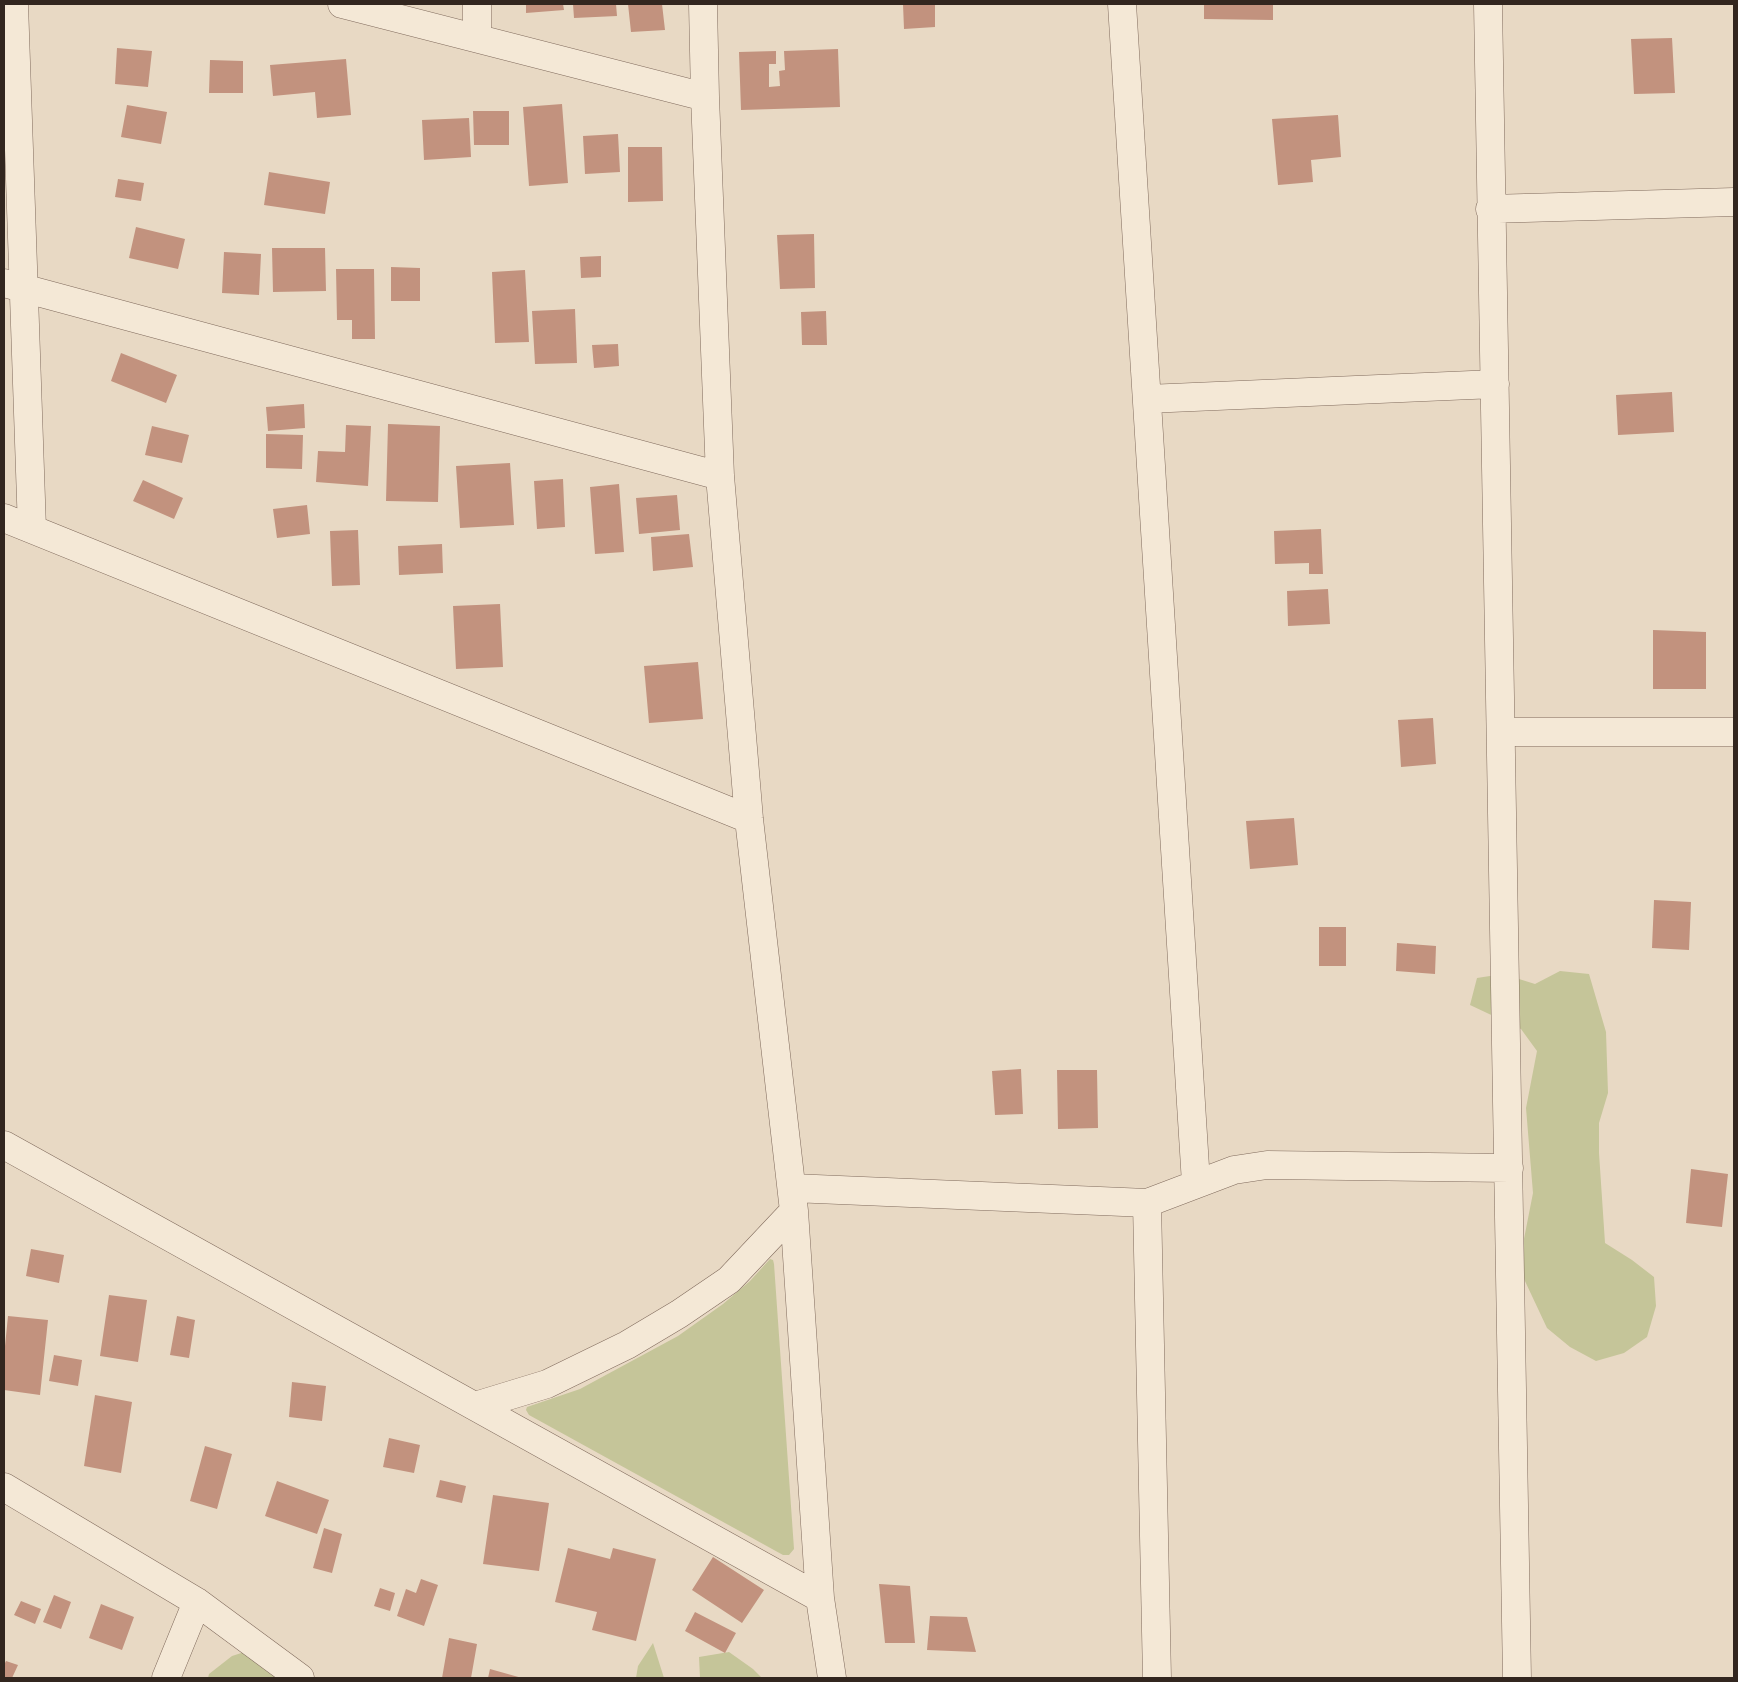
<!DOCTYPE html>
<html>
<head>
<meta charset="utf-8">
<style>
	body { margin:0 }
	#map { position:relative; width:1738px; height:1682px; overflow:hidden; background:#e8d9c4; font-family:"Times New Roman",serif }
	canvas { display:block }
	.frame { position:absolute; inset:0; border:5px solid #32261f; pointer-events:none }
</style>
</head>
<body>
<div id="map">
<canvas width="1738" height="1682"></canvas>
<div class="frame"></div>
</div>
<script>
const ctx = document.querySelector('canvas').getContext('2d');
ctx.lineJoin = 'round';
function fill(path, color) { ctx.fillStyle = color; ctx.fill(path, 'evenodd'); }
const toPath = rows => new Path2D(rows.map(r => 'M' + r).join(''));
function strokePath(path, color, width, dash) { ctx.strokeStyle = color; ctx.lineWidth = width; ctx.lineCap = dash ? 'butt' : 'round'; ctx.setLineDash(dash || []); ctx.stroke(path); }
fill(toPath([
	[1560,971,1589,974,1606,1032,1608,1093,1599,1123,1599,1153,1605,1243,1632,1260,1654,1277,1656,1306,1647,1337,1624,1353,1596,1361,1570,1347,1547,1328,1524,1279,1522,1249,1533,1193,1526,1108,1537,1051,1521,1029,1470,1005,1477,978,1503,974,1535,984],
	[770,1259,773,1260,774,1264,794,1549,789,1555,783,1555,529,1415,526,1410,527,1407,580,1389,678,1336,723,1304,750,1281],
	[653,1643,664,1678,636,1678,638,1666],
	[260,1647,306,1678,208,1678,209,1674,232,1656],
	[729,1652,753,1669,762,1678,700,1678,699,1657]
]), '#c5c599');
fill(toPath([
	[526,4,563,4,564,10,526,13],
	[573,4,616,4,617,16,574,18],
	[628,4,662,4,665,30,631,32],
	[903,4,935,4,935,27,904,29],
	[1204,4,1273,4,1273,20,1204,19],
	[1672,38,1675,93,1634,94,1631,39],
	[117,48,152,51,148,87,115,84],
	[838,49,840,107,741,110,739,52,776,51,776,64,769,64,769,87,780,86,779,71,785,70,784,51],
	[346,59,351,115,317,118,315,92,273,96,270,65],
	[210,60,243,61,243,93,209,93],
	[562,104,568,183,529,186,523,107],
	[127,105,167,112,161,144,121,137],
	[473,111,509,111,509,145,474,145],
	[1338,115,1341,157,1311,160,1313,182,1278,185,1272,119],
	[469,118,471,157,424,160,422,120],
	[618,134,620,172,585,174,583,136],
	[628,147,662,147,663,201,628,202],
	[269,172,330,182,325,214,264,205],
	[118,179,144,183,141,201,115,197],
	[136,227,185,239,178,269,129,258],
	[814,234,815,288,780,289,777,235],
	[272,248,325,248,326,291,273,292],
	[224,252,261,254,259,295,222,293],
	[601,256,601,277,581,278,580,257],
	[391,267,420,268,420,301,391,301],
	[336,269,374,269,375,339,352,339,352,320,337,320],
	[525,270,529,342,495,343,492,272],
	[575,309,577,363,535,364,532,311],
	[826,311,827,345,802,345,801,312],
	[618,344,619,366,594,368,592,345],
	[121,353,177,375,166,403,111,381],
	[1672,392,1674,432,1618,435,1616,395],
	[304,404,305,428,268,431,266,407],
	[388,424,440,426,438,502,386,501],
	[346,425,371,426,368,486,316,482,318,451,345,452],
	[152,426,189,435,182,463,145,455],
	[266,434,303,435,302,469,266,468],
	[510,463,514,525,460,528,456,466],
	[563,479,565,527,537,529,534,481],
	[143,480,183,498,174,519,133,501],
	[619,484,624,552,595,554,590,487],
	[677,495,680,530,639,534,636,498],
	[307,505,310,534,277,538,273,509],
	[1321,529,1323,574,1309,574,1309,563,1275,564,1274,531],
	[358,530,360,585,332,586,330,531],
	[689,534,693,567,653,571,651,537],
	[442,544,443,573,399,575,398,546],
	[1328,589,1330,624,1288,626,1287,591],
	[500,604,503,667,456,669,453,606],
	[1653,630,1706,632,1706,689,1653,689],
	[698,662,703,719,649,723,644,666],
	[1433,718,1436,764,1401,767,1398,720],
	[1294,818,1298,865,1250,869,1246,821],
	[1654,900,1691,902,1689,950,1652,948],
	[1319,927,1346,927,1346,966,1319,966],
	[1397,943,1436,946,1435,974,1396,971],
	[1021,1069,1023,1114,995,1115,992,1071],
	[1057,1070,1097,1070,1098,1128,1058,1129],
	[1691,1169,1728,1174,1722,1227,1686,1223],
	[31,1249,64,1255,59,1283,26,1276],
	[109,1295,147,1300,138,1362,100,1356],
	[8,1316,48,1320,40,1395,4,1390,4,1356],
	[177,1316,195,1320,189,1358,170,1355],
	[54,1355,82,1360,78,1386,49,1381],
	[292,1382,326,1386,322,1421,289,1417],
	[95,1395,132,1402,121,1473,84,1466],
	[389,1438,420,1445,414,1473,383,1467],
	[205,1446,232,1454,217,1509,190,1501],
	[440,1480,466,1486,462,1503,436,1497],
	[277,1481,329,1500,317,1534,265,1516],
	[493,1495,549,1503,539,1571,483,1564],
	[324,1528,342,1534,332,1573,313,1568],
	[568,1548,610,1559,613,1548,656,1559,636,1641,592,1630,597,1612,555,1602],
	[713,1557,764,1590,742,1623,692,1590],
	[421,1579,438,1585,424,1626,397,1616,406,1589,416,1593],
	[879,1584,910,1586,915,1643,885,1643],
	[380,1588,395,1593,390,1611,374,1606],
	[54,1595,71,1602,61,1629,43,1622],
	[21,1601,41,1609,35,1624,14,1615],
	[101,1604,134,1617,122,1650,89,1638],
	[695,1612,736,1633,725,1653,685,1631],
	[930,1616,967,1617,976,1652,927,1650],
	[449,1638,477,1644,471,1678,442,1678],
	[6,1661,18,1665,12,1678,4,1678,4,1665],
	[490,1669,522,1678,488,1678]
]), '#c2927e');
const minor = toPath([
	[14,4,32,529],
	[342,4,705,97],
	[477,4,477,38],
	[703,4,705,97,720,476,749,819,794,1211,820,1598,832,1678],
	[1122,4,1196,1183],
	[1488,4,1517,1678],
	[1490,209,1734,202],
	[4,283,720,476],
	[1147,399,1495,384],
	[4,518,749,819],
	[1501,732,1734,732],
	[4,1145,820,1598],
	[792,1188,1147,1203,1234,1170,1267,1165,1509,1168],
	[1147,1203,1157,1678],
	[475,1406,547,1384,627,1345,679,1314,729,1280,794,1211],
	[4,1487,197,1602,300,1678],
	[166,1678,197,1602]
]);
strokePath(minor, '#806b5d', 29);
strokePath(minor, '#f4e8d6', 28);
</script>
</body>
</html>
